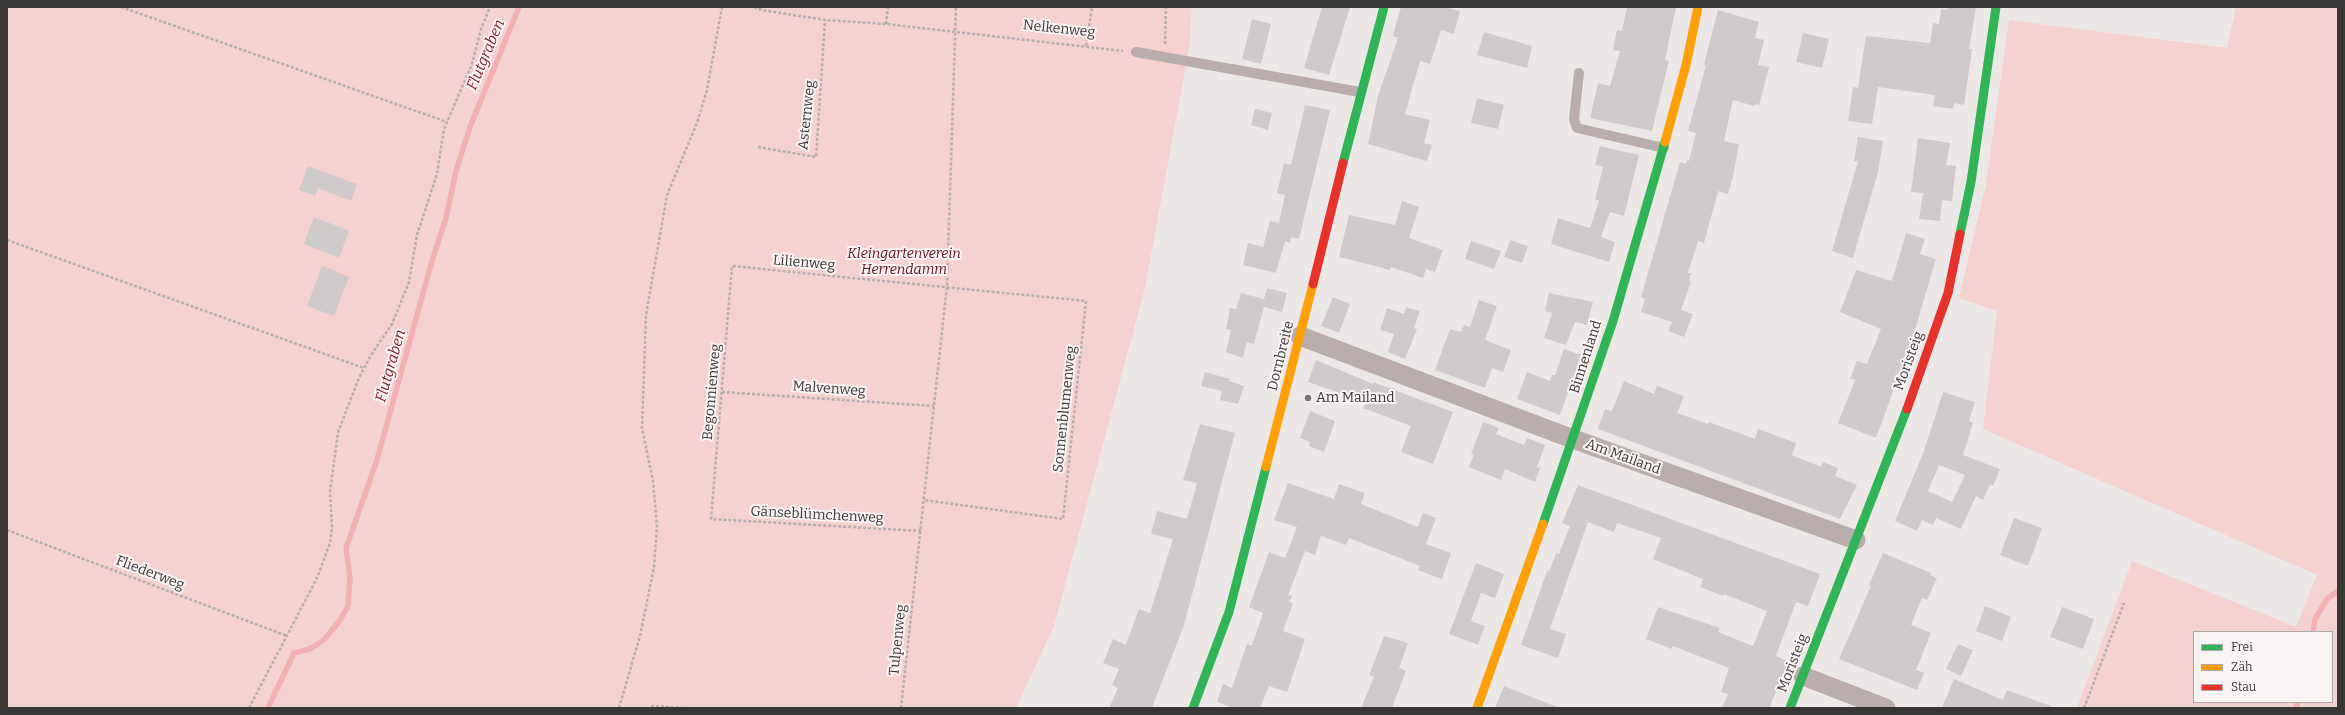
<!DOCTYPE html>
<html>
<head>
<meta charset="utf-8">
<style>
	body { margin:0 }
	#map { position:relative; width:2345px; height:715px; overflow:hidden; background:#ece8e8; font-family:Bitter,serif }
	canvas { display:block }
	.frame { position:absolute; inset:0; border:8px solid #393636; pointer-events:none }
	.legend { position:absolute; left:2193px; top:631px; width:140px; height:72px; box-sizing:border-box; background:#fbf4f4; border:1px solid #ada8a8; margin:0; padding:5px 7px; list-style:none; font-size:12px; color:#393636 }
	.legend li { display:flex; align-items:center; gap:8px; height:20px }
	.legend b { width:20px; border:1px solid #ada8a8 }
</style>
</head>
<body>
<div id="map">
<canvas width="2345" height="715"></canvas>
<div class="frame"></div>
<ul class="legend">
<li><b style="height:5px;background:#30b455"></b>Frei</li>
<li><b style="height:5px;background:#ff9f0a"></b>Zäh</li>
<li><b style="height:5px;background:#e5322d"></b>Stau</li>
</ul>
</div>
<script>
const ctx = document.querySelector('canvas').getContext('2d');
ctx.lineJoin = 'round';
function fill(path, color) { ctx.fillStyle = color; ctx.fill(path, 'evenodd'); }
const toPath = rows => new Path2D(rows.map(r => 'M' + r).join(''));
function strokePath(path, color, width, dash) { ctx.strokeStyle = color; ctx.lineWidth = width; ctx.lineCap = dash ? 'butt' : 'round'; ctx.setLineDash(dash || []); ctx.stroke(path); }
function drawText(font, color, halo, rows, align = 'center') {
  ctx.font = font + ' Bitter,serif'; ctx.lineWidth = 4; ctx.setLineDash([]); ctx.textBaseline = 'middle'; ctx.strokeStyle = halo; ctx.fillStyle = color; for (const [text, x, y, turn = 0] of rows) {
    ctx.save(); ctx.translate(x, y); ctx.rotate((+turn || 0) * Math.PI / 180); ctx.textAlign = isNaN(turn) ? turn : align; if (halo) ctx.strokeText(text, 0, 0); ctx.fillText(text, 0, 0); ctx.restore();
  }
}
fill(toPath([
	[7,7,1192,7,1189,49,1145,288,1054,626,1016,708,7,708],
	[2236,7,2338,7,2338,708,2077,708,2132,561,2296,627,2317,575,1983,429,1997,311,1959,298,1986,184,2009,20,2227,48],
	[2194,632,2332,632,2332,702,2194,702]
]), '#f5d1d0');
strokePath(toPath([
	[2313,632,2315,619,2327,599,2338,591],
	[268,708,294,653,310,649,325,639,340,620,348,606,350,578,346,548,376,463,432,261,446,218,456,171,470,127,519,7],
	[2296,708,2298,702]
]), '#f2b1b0', 5.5);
fill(toPath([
	[1322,7,1350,7,1329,75,1304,68],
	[1401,7,1444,7,1460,11,1454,34,1441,30,1430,64,1420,61,1405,114,1430,120,1424,143,1432,145,1427,161,1368,144,1378,96,1398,38,1393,36],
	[1627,7,1676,7,1665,60,1669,61,1652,131,1590,118,1598,83,1610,86,1620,51,1613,50,1617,30,1622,31],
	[1948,7,1976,7,1969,49,1972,49,1964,105,1954,103,1953,109,1933,106,1935,95,1878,87,1872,124,1848,121,1853,87,1858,88,1866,36,1930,43,1933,23,1939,24,1941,9,1947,10],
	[1718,10,1759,22,1755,38,1764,40,1758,65,1769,67,1759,105,1755,104,1754,106,1733,100,1724,141,1739,144,1733,176,1728,194,1718,191,1704,243,1698,241,1688,273,1691,273,1689,281,1691,282,1681,310,1693,314,1684,337,1668,331,1672,322,1641,312,1645,299,1641,297,1680,162,1686,164,1687,160,1689,161,1696,133,1688,131,1706,65,1704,65],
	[1252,19,1271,24,1261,64,1242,59],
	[1484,32,1532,46,1527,68,1477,55],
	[1803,33,1829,39,1822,68,1796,62],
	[1477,98,1504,105,1498,129,1471,123],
	[1305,105,1330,110,1299,239,1291,237,1290,243,1285,241,1276,273,1243,265,1248,243,1263,247,1270,221,1279,223,1285,195,1277,193,1284,163,1291,165],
	[1255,109,1272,113,1268,130,1251,125],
	[1858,137,1883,141,1878,172,1853,258,1832,251,1858,161,1854,161],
	[1918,138,1950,143,1946,165,1956,166,1952,201,1942,200,1940,221,1919,219,1923,193,1911,192],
	[1600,146,1639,155,1624,216,1610,212,1601,237,1615,242,1609,262,1551,244,1558,218,1590,228,1599,201,1595,199,1603,167,1595,165],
	[308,166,357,184,351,201,318,188,315,196,299,190],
	[1402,201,1419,207,1409,238,1443,250,1435,272,1426,269,1423,278,1391,267,1390,270,1339,257,1349,215,1395,225],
	[314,217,349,231,339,258,304,244],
	[1906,233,1925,239,1920,254,1936,259,1912,340,1876,438,1838,423,1855,380,1850,379,1857,361,1867,364,1881,329,1840,312,1856,270,1892,281],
	[1510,240,1528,246,1522,263,1504,257],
	[1471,241,1501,251,1494,269,1465,259],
	[322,266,349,277,334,316,307,306],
	[1267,288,1287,293,1282,312,1264,307,1254,344,1247,342,1243,358,1226,352,1231,330,1226,329,1230,308,1236,309,1241,293,1264,299],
	[1549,293,1593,302,1587,325,1575,322,1566,345,1544,338,1552,313,1545,311],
	[1333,297,1350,304,1339,333,1321,326],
	[1479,300,1497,306,1485,340,1511,350,1503,372,1492,368,1485,388,1435,370,1450,329,1461,332,1464,325,1470,327],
	[1406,307,1420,311,1414,328,1417,329,1405,359,1388,352,1394,334,1380,330,1387,308,1404,314],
	[1564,349,1581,355,1560,415,1517,399,1527,372,1550,381,1552,375,1555,375],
	[1316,360,1373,384,1373,382,1453,412,1433,464,1401,452,1411,426,1363,408,1366,402,1308,382],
	[1205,372,1230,379,1229,381,1244,386,1238,404,1220,400,1222,391,1201,386],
	[1624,381,1654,394,1657,386,1684,396,1677,413,1708,424,1709,422,1755,439,1758,429,1796,443,1792,455,1821,467,1823,462,1838,468,1835,476,1857,485,1840,519,1598,429,1605,409,1612,411],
	[1943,392,1975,402,1969,421,1973,423,1963,455,2000,469,1993,486,1990,484,1983,500,1976,496,1961,529,1936,518,1933,525,1922,520,1917,531,1895,521,1924,451],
	[1939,465,1965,475,1952,502,1928,491],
	[1310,411,1335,421,1324,452,1309,446,1310,442,1300,438],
	[1483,422,1499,428,1496,434,1524,445,1527,438,1545,445,1537,467,1540,468,1535,482,1505,469,1501,480,1469,467,1474,455,1471,454],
	[1200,424,1235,433,1184,625,1152,708,1109,708,1118,688,1112,685,1119,669,1103,663,1113,639,1126,645,1139,609,1150,613,1173,539,1151,534,1157,511,1187,519,1197,483,1183,480],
	[1288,483,1334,499,1339,484,1365,493,1361,504,1418,527,1423,513,1436,518,1426,544,1451,553,1442,579,1418,570,1420,566,1349,538,1346,545,1321,536,1315,555,1305,551,1288,595,1292,596,1289,602,1293,603,1283,631,1305,639,1287,692,1269,686,1260,708,1234,708,1217,702,1223,684,1232,688,1247,644,1252,646,1263,613,1249,607,1269,552,1285,558,1297,527,1274,520],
	[1578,485,1820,574,1808,606,1796,602,1776,656,1789,662,1769,708,1722,708,1728,694,1721,692,1729,668,1673,646,1672,649,1646,639,1658,607,1720,628,1718,632,1753,646,1767,611,1724,594,1723,596,1700,587,1703,579,1653,559,1661,538,1617,523,1614,532,1588,522,1550,629,1566,634,1558,658,1521,645,1547,571,1549,572,1556,553,1559,554,1570,526,1562,523],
	[2014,518,2042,528,2028,566,2000,555],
	[1883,553,1931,573,1930,575,1937,578,1927,600,1922,598,1911,625,1931,633,1916,670,1924,673,1917,690,1839,659,1871,586,1869,585],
	[1476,563,1504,574,1495,598,1481,593,1471,621,1485,626,1478,645,1449,634],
	[1985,606,2011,617,2002,641,1976,631],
	[2062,607,2094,619,2083,649,2050,637],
	[1384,636,1408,643,1399,668,1406,671,1392,708,1361,708,1374,677,1369,675],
	[1958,644,1973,650,1961,676,1946,669],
	[1954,679,2003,700,2007,690,2051,706,2050,708,1942,708],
	[1504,686,1557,707,1557,708,1495,708]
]), '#cfcbcb');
strokePath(toPath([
	[121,7,447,122],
	[754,7,762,10,825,20,886,24,1123,51],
	[886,24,888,7],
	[1165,44,1166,7],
	[1086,46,1092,7],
	[758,147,816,157,825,20],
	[7,240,364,368],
	[722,392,934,406],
	[7,530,287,636],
	[921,531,711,519,732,266,1086,301,1063,519,924,500],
	[651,706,684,708],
	[249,708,317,578,330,543,332,527,330,492,338,432,359,378,371,355,392,324,409,282,417,235,437,174,444,129,472,64,481,29,490,7],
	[619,708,640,636,654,567,657,526,653,481,642,428,646,315,667,195,697,123,707,90,722,7],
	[901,708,947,286,956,7],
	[2084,708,2124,603]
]), '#b6aeae', 2.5, [3, 2]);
strokePath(toPath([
	[1136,52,1360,92],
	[1579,73,1574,119,1577,128,1664,148]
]), '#baadad', 10);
strokePath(toPath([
	[1300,336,1573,439,1856,540],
	[1803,676,1886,708]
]), '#baadad', 19);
strokePath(toPath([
	[1343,163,1384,7],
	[1960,234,1971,182,1996,7],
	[1543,524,1613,321,1665,142],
	[1193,708,1229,612,1266,467],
	[1790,708,1907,409]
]), '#30b455', 9);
strokePath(toPath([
	[1665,142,1686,65,1698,7],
	[1266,467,1313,284],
	[1477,708,1543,524]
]), '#ff9f0a', 9);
strokePath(toPath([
	[1313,284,1343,163],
	[1907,409,1948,293,1960,234]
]), '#e5322d', 9);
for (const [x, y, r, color] of [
	[1308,398,4,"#787474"]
]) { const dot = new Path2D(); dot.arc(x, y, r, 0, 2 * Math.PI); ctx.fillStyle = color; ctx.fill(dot); strokePath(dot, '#fbf4f4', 1.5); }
drawText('14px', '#393636', '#fbf4f4', [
	["Nelkenweg",1059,29,6],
	["Asternweg",807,115,-84],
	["Lilienweg",804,263,5],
	["Dornbreite",1281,356,-76],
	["Binnenland",1586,357,-72],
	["Moristeig",1909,361,-70],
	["Malvenweg",829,389,4],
	["Begonnienweg",712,392,-85],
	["Sonnenblumenweg",1065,409,-84],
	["Am Mailand",1623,457,20],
	["Gänseblümchenweg",817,515,3],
	["Fliederweg",150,573,21],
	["Tulpenweg",898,640,-84],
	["Moristeig",1793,663,-69]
]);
drawText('italic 14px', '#5f0f18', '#fbf4f4', [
	["Kleingartenverein",904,254],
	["Herrendamm",904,270]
]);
drawText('14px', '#393636', '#fbf4f4', [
	["Am Mailand",1316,398]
], 'left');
drawText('italic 15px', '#861d28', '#fbf4f4', [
	["Flutgraben",486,55,-67],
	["Flutgraben",391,366,-74]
]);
</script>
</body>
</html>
